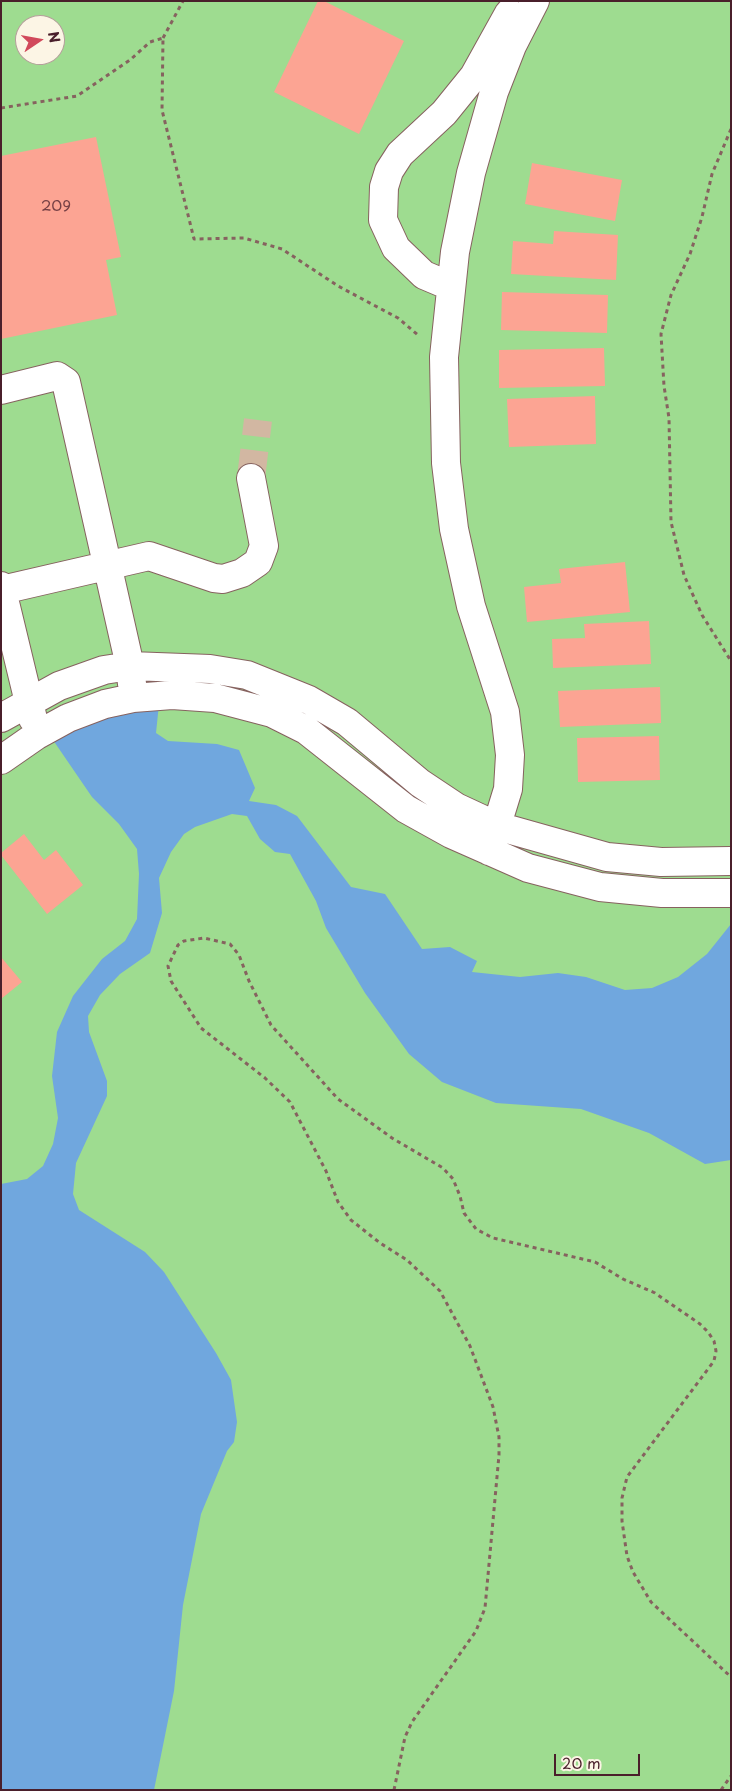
<!DOCTYPE html>
<html>
<head>
<meta charset="utf-8">
<style>
	body { margin:0 }
	#map { position:relative; width:732px; height:1791px; overflow:hidden; background:#f4ddc0; font-family:"Playpen Sans",sans-serif }
	canvas { display:block }
	.frame { position:absolute; inset:0; border:2px solid #4a1f2b; pointer-events:none }
	.north { position:absolute; left:15px; top:15px; width:50px; height:50px; box-sizing:border-box; background:#fcf5e5; border:1px solid #b59f9b; border-radius:50%; rotate:78deg; font-size:14px; font-weight:700; line-height:20px; text-align:center; color:#4a1f2b }
	.north::after { content:''; display:block; margin:auto; width:18px; height:22px; background:#d1495b; clip-path:polygon(50% 0,100% 100%,50% 72%,0 100%) }
	.scale { position:absolute; left:554px; top:1754px; width:86px; height:22px; box-sizing:border-box; border:2px solid #4a1f2b; border-top:0; padding-left:6px; font-size:15px; line-height:18px; white-space:nowrap; color:#4a1f2b; -webkit-text-stroke:4px #fcf5e5; paint-order:stroke }
</style>
</head>
<body>
<div id="map">
<canvas width="732" height="1791"></canvas>
<div class="frame"></div>
<div class="north">N</div>
<div class="scale">20 m</div>
</div>
<script>
const ctx = document.querySelector('canvas').getContext('2d');
ctx.lineJoin = 'round';
function fill(path, color) { ctx.fillStyle = color; ctx.fill(path, 'evenodd'); }
const toPath = rows => new Path2D(rows.map(r => 'M' + r).join(''));
function strokePath(path, color, width, dash) { ctx.strokeStyle = color; ctx.lineWidth = width; ctx.lineCap = dash ? 'butt' : 'round'; ctx.setLineDash(dash || []); ctx.stroke(path); }
function drawText(font, color, halo, rows, align = 'center') {
  ctx.font = font + ' "Playpen Sans",sans-serif'; ctx.lineWidth = 4; ctx.setLineDash([]); ctx.textBaseline = 'middle'; ctx.strokeStyle = halo; ctx.fillStyle = color; for (const [text, x, y, turn = 0] of rows) {
    ctx.save(); ctx.translate(x, y); ctx.rotate((+turn || 0) * Math.PI / 180); ctx.textAlign = isNaN(turn) ? turn : align; if (halo) ctx.strokeText(text, 0, 0); ctx.fillText(text, 0, 0); ctx.restore();
  }
}
fill(toPath([
	[1,1,731,1,731,1790,1,1790],
	[25,25,55,25,55,55,25,55]
]), '#9edc90');
fill(toPath([
	[159,704,156,733,168,741,217,744,239,750,255,788,249,801,276,805,297,816,351,887,385,894,422,949,450,947,477,961,472,972,520,977,558,973,586,977,625,990,652,988,678,977,707,954,731,924,731,1160,705,1164,649,1133,581,1109,496,1103,442,1082,409,1054,365,993,326,928,316,901,290,854,275,852,260,839,247,816,232,814,195,827,184,834,171,852,159,878,162,913,150,953,120,974,100,995,88,1016,89,1032,107,1081,107,1096,76,1163,73,1194,79,1210,145,1252,164,1272,216,1353,231,1380,237,1422,234,1442,227,1451,201,1514,183,1605,174,1691,154,1790,1,1790,1,1184,27,1179,43,1166,53,1144,58,1118,52,1076,57,1032,73,996,102,959,125,941,137,919,139,874,137,849,119,824,92,797,53,740,119,709]
]), '#70a7de');
fill(toPath([
	[318,1,324,1,404,41,359,134,274,92],
	[96,137,121,257,106,260,117,315,1,339,1,156],
	[532,163,622,180,615,221,525,204],
	[554,231,618,235,616,280,511,274,513,241,553,244],
	[502,292,608,295,607,333,501,330],
	[604,348,605,386,499,388,499,350],
	[595,396,596,444,509,447,507,399],
	[625,562,630,612,527,622,524,587,561,583,559,569],
	[649,621,651,664,553,668,552,639,585,638,584,624],
	[660,687,661,723,560,727,558,691],
	[659,736,660,780,578,782,577,738],
	[24,834,44,860,56,850,83,885,47,914,1,855,1,853],
	[1,957,22,982,1,999]
]), '#fca493');
strokePath(toPath([
	[251,478,258,420]
]), '#d2b7a2', 28, [28, 14]);
const minor = toPath([
	[450,286,424,275,396,248,383,220,384,187,389,171,400,154,444,113,474,76,509,13],
	[1,390,57,376,66,382,130,666,132,684],
	[1,586,33,719],
	[2,590,149,556,214,578,223,579,242,573,258,562,264,546,251,478],
	[1,718,59,686,104,670,130,666,210,669,247,675,309,700,347,722,420,783,456,807,497,826,607,857,661,862,731,861],
	[1,760,37,735,68,718,105,704,133,698,172,695,215,698,272,713,306,730,406,809,451,834,528,868,600,887,662,893,731,893],
	[489,851,508,789,510,755,505,712,471,606,454,529,446,463,444,357,455,252,471,173,494,92,512,46,535,1]
]);
strokePath(minor, '#86625f', 30);
strokePath(toPath([
	[163,38,183,1],
	[1,108,77,96,130,60,150,42,163,38,162,110,194,239,244,238,282,249,338,286,398,318,418,335],
	[731,129,712,174,702,217,690,254,671,295,661,334,664,386,669,418,671,522,684,575,702,615,731,661],
	[394,1790,405,1737,412,1722,476,1631,485,1608,499,1455,499,1437,493,1407,470,1346,440,1291,407,1260,380,1243,351,1220,338,1202,326,1171,290,1102,265,1078,201,1028,171,981,168,966,178,945,184,941,204,938,230,944,239,955,249,981,271,1025,338,1099,392,1138,443,1168,453,1179,460,1196,464,1213,476,1229,493,1238,595,1262,623,1279,655,1293,700,1324,708,1332,714,1341,716,1351,714,1361,627,1477,622,1498,622,1521,627,1556,633,1572,651,1602,731,1677],
	[721,1790,731,1776]
]), '#86625f', 3, [4, 4]);
strokePath(minor, '#fff', 28);
drawText('15px', '#764045', null, [
	["209",56,207]
]);
</script>
</body>
</html>
